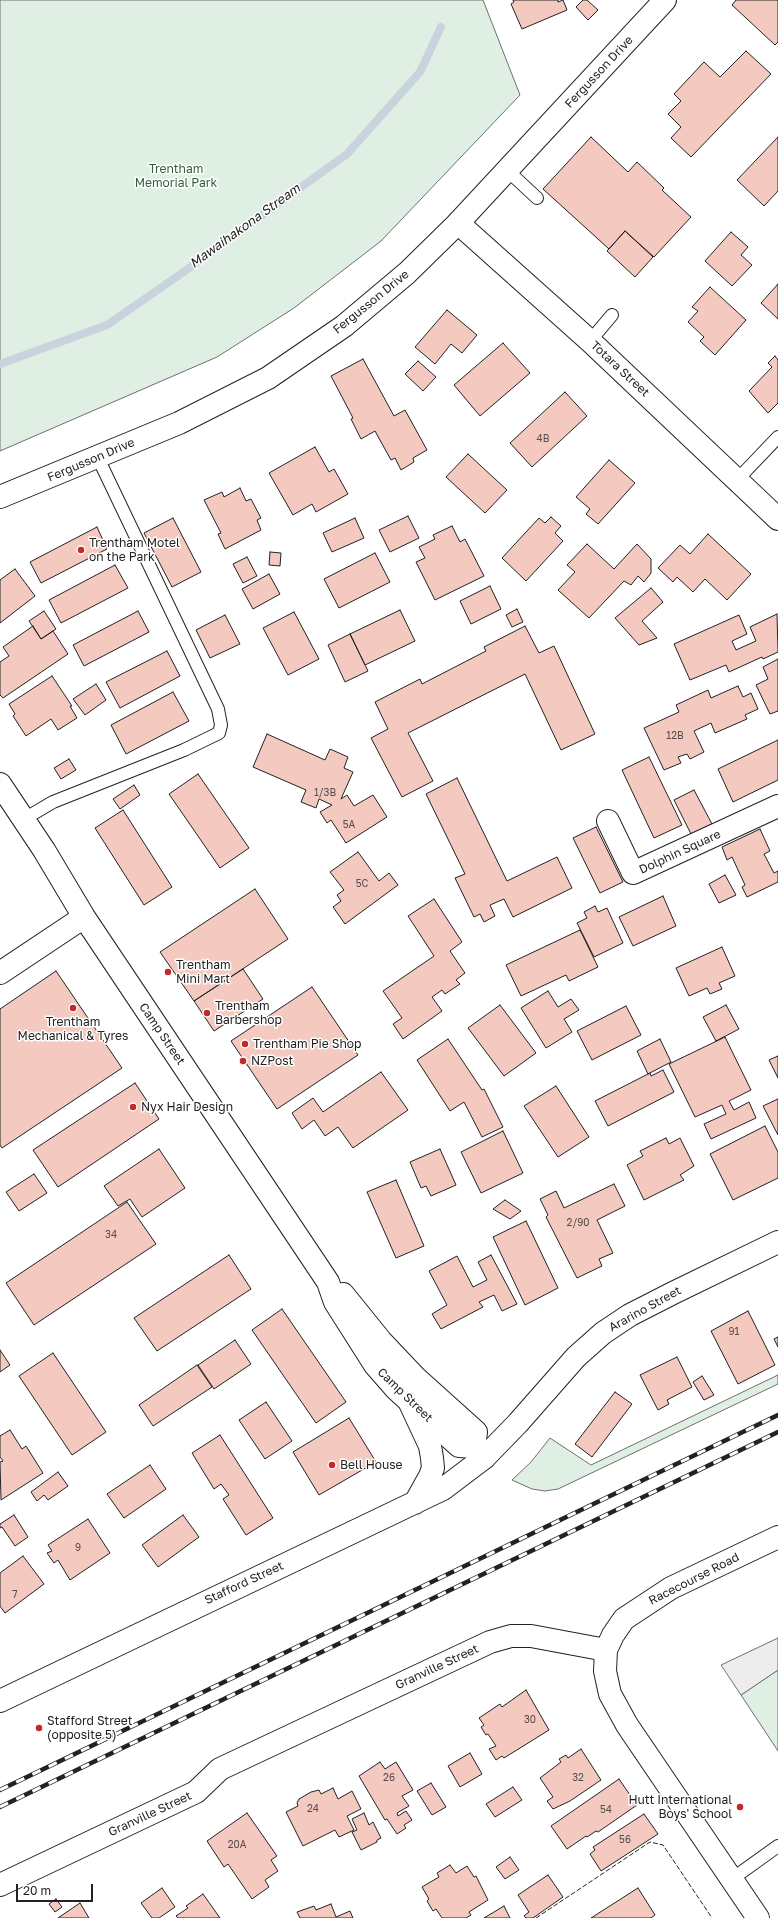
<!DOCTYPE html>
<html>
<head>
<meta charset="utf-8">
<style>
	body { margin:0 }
	#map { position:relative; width:778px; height:1918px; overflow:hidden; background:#fff; font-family:"Golos Text",sans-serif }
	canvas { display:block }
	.scale { position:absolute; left:16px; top:1884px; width:77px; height:18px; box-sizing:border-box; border:2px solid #222; border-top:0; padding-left:5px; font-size:12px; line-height:14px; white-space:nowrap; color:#222; -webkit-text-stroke:3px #fff; paint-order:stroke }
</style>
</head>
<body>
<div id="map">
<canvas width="778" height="1918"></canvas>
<div class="scale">20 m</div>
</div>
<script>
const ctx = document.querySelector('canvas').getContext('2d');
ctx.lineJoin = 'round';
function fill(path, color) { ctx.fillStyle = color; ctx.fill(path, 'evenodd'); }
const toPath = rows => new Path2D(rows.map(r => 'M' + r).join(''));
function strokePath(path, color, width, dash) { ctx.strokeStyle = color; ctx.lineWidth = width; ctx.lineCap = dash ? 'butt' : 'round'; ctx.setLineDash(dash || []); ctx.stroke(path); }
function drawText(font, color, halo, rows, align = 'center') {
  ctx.font = font + ' "Golos Text",sans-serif'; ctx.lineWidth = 3; ctx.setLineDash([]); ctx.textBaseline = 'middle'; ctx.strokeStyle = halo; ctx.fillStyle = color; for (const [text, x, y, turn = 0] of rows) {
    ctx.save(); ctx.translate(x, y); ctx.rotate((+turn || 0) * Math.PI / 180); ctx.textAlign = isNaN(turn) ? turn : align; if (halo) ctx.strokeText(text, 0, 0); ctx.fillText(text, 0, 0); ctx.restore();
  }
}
const green = toPath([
	[0,0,483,0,520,95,381,241,294,308,217,357,0,451,0,0],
	[778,1375,778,1384,558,1489,545,1491,532,1489,512,1480,531,1462,550,1438,591,1465,778,1375],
	[778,1670,778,1751,741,1695,778,1670]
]);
fill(green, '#e0efe3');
strokePath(green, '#6f6f6f', 1);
const parking = toPath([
	[778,1638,778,1670,741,1695,721,1665,778,1638]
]);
fill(parking, '#ededed');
strokePath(parking, '#6f6f6f', 1);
strokePath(toPath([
	[0,364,107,325,185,271,347,154,420,72,441,27]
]), '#c7d3dd', 8);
const building = toPath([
	[513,0,558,0,558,2,563,0,567,10,522,29,511,4,514,2,513,0],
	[583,0,587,0,598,10,588,20,576,7,583,0],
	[736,0,778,0,778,42,775,45,732,5,736,0],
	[746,51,771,74,691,157,671,138,681,127,668,114,681,101,674,94,704,62,720,77,746,51],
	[591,137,628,172,637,162,664,188,662,190,691,217,654,257,625,231,609,249,543,189,591,137],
	[778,137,778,191,764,206,737,180,778,137],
	[625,231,653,257,635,277,607,251,625,231],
	[731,232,748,247,741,255,752,265,732,286,705,261,731,232],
	[778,284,778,319,761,303,778,284],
	[710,287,746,320,715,355,700,341,704,337,688,322,698,311,692,307,710,287],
	[447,310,477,335,462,353,451,344,435,364,415,347,447,310],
	[503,343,530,373,480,416,454,385,503,343],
	[775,356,778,360,778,403,768,413,749,391,772,367,768,363,775,356],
	[363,359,394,416,405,410,427,450,413,458,414,462,401,470,395,458,391,460,375,431,361,439,351,419,353,418,331,376,363,359],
	[418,361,436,377,423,391,405,374,418,361],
	[565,392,587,416,532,467,510,443,565,392],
	[315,447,329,472,334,469,348,494,316,512,312,504,293,515,269,473,315,447],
	[468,454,507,490,485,513,446,477,468,454],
	[609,460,635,483,598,524,586,514,590,509,576,497,609,460],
	[240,488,246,501,251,499,261,518,257,520,261,530,225,549,218,534,221,533,204,500,222,492,224,497,240,488],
	[408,516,419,538,390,552,379,530,408,516],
	[551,517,561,526,555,533,563,541,526,581,502,558,539,518,545,523,551,517],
	[173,518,201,572,172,587,144,533,173,518],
	[355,518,364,538,332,552,323,533,355,518],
	[452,526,460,542,465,539,484,576,435,600,416,562,425,558,419,547,435,539,433,535,452,526],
	[97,527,107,549,41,583,30,562,97,527],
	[708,534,751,574,727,600,705,579,693,592,677,577,673,582,658,568,680,545,690,554,708,534],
	[587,544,614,569,637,544,651,559,651,573,644,582,638,576,631,585,624,581,589,618,558,590,575,572,567,565,587,544],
	[270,552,281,553,280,566,269,565,270,552],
	[375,553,390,582,339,608,324,579,375,553],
	[247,557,257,576,243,583,233,564,247,557],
	[115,565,128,588,61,623,49,600,115,565],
	[15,569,35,596,0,623,0,580,15,569],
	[269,574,280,594,253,609,242,589,269,574],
	[490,586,501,609,471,624,460,601,490,586],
	[651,588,663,602,642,621,657,638,639,645,615,618,651,588],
	[517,609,523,622,512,627,506,615,517,609],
	[400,610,415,641,365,665,350,634,400,610],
	[44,611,56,629,41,639,29,621,44,611],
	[138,611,149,632,84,666,73,645,138,611],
	[294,612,319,659,288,675,263,628,294,612],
	[777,614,778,652,763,659,762,657,729,672,726,665,690,680,674,644,739,615,747,634,732,641,736,650,756,641,750,627,777,614],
	[225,615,240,644,210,658,196,630,225,615],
	[33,626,41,639,53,631,68,654,3,698,0,695,0,662,9,656,3,647,33,626],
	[525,626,539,653,554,646,595,734,561,750,525,674,408,733,433,781,402,797,371,738,388,729,375,702,420,679,422,684,486,651,484,647,525,626],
	[350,634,368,671,345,682,328,645,350,634],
	[167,651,180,676,120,708,106,682,167,651],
	[778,659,778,711,770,714,756,685,768,679,763,667,778,659],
	[52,676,72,706,70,706,77,718,58,730,51,719,26,736,13,716,15,714,9,704,52,676],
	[96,684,106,700,85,715,73,699,96,684],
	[738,686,743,697,751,693,758,709,745,715,747,719,715,733,711,723,694,731,704,752,690,759,687,754,678,757,681,763,664,770,644,728,679,712,676,705,708,690,711,698,738,686],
	[173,692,189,721,126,754,111,725,173,692],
	[267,734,325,760,330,749,348,757,344,768,353,772,341,799,347,795,354,806,373,795,387,817,346,843,331,820,327,823,320,812,332,805,319,799,316,808,301,802,306,790,253,767,267,734],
	[778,740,778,780,733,802,718,769,778,740],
	[649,757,682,825,654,838,622,770,649,757],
	[69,759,76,770,61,779,54,768,69,759],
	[198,774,249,848,220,868,169,794,198,774],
	[457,778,507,881,557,857,572,888,513,917,504,899,490,905,495,916,484,922,480,914,474,917,455,878,465,874,426,794,457,778],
	[134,785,140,795,120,809,113,799,134,785],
	[694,790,712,824,691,834,674,800,694,790],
	[123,810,172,887,144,905,95,828,123,810],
	[596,827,623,882,600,893,573,838,596,827],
	[760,829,770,851,764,854,774,873,778,871,778,882,747,897,742,887,745,885,732,857,727,860,722,847,760,829],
	[358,852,379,881,389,873,398,885,345,924,333,907,341,901,337,895,344,890,330,872,358,852],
	[725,875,736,895,719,903,709,884,725,875],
	[255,889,288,939,194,1001,160,952,255,889],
	[663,896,676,926,633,946,619,917,663,896],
	[434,899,462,942,450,951,465,973,456,980,460,984,445,994,442,990,432,997,442,1011,403,1039,393,1024,402,1018,383,991,434,956,408,916,434,899],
	[595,906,598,912,607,908,623,943,594,957,577,923,587,918,584,912,595,906],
	[580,930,598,967,569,981,566,975,521,996,506,965,580,930],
	[722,947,735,976,719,983,722,989,710,994,707,988,689,996,676,968,722,947],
	[243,969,263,999,214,1031,194,1001,243,969],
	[56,971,122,1068,2,1148,0,1145,0,1009,56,971],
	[312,987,358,1055,277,1109,231,1041,312,987],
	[548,991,558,1007,571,999,579,1010,564,1019,572,1032,546,1048,521,1008,548,991],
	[500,1005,536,1053,504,1076,468,1028,500,1005],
	[726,1005,739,1029,716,1041,703,1017,726,1005],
	[626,1006,641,1035,592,1060,577,1031,626,1006],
	[725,1037,751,1090,729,1101,734,1110,749,1102,756,1118,711,1139,704,1124,726,1114,722,1105,695,1117,669,1064,725,1037],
	[448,1039,482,1090,484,1089,503,1127,482,1137,464,1102,450,1111,417,1060,448,1039],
	[660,1039,671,1062,648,1074,637,1051,660,1039],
	[778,1056,778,1078,769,1060,778,1056],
	[663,1070,674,1092,608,1126,595,1101,648,1074,650,1073,651,1076,663,1070],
	[381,1072,408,1110,353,1148,338,1127,325,1136,314,1120,302,1129,292,1113,313,1098,323,1112,381,1072],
	[135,1083,159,1119,58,1187,33,1150,135,1083],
	[556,1086,589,1137,558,1157,524,1106,556,1086],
	[778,1099,778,1135,763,1106,778,1099],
	[765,1126,778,1152,778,1178,733,1200,710,1154,765,1126],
	[503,1131,523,1173,481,1193,461,1152,503,1131],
	[666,1138,669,1144,680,1138,694,1166,680,1175,684,1180,644,1200,627,1165,643,1156,640,1151,666,1138],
	[159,1149,185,1188,142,1217,130,1199,118,1206,104,1186,159,1149],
	[440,1149,456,1185,431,1196,426,1186,421,1188,410,1162,440,1149],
	[34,1174,47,1193,19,1211,6,1192,34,1174],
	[396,1180,424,1246,396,1258,367,1192,396,1180],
	[614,1184,625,1206,597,1220,613,1253,599,1259,602,1266,577,1278,546,1217,548,1215,540,1199,556,1191,564,1208,614,1184],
	[505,1200,521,1211,510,1219,493,1209,505,1200],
	[127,1202,156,1244,34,1325,6,1283,127,1202],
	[526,1221,558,1288,525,1305,493,1237,526,1221],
	[229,1255,251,1289,157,1351,134,1318,229,1255],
	[491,1255,517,1304,502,1311,494,1295,479,1302,483,1307,441,1329,432,1314,447,1305,429,1271,457,1256,473,1287,487,1280,478,1262,491,1255],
	[282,1309,346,1402,316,1423,252,1330,282,1309],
	[748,1311,775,1365,738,1384,711,1331,748,1311],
	[778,1337,778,1347,774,1339,778,1337],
	[235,1340,251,1364,214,1389,198,1365,235,1340],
	[0,1350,10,1365,0,1372,0,1350],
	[53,1353,106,1432,72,1455,19,1376,53,1353],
	[677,1357,692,1387,667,1400,669,1404,658,1410,640,1375,677,1357],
	[197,1365,212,1387,153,1426,139,1405,197,1365],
	[702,1376,714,1395,704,1400,693,1382,702,1376],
	[615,1392,632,1404,592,1457,575,1444,615,1392],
	[266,1402,292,1441,265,1459,239,1420,266,1402],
	[349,1418,376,1462,319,1495,293,1452,349,1418],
	[10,1430,22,1449,26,1446,43,1473,1,1500,0,1462,3,1461,0,1457,0,1436,10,1430],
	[220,1435,273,1518,246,1535,223,1499,229,1495,221,1484,214,1489,192,1453,220,1435],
	[150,1465,166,1489,124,1518,107,1494,150,1465],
	[58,1472,68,1486,48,1500,44,1495,37,1501,31,1492,58,1472],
	[14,1515,28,1537,15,1546,2,1527,0,1528,0,1524,14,1515],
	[183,1515,199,1537,158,1567,142,1545,183,1515],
	[88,1519,110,1553,70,1580,58,1560,54,1563,47,1553,52,1551,48,1545,88,1519],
	[23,1556,44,1584,5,1613,0,1606,0,1573,23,1556],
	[526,1690,549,1730,504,1758,502,1756,496,1760,489,1749,496,1746,488,1734,486,1735,481,1727,484,1725,479,1718,500,1704,502,1707,526,1690],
	[581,1749,601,1780,570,1801,553,1809,547,1801,553,1797,540,1778,561,1762,559,1759,566,1755,568,1758,581,1749],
	[470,1753,482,1774,460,1787,448,1766,470,1753],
	[380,1762,385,1769,396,1762,413,1790,402,1796,409,1806,397,1813,398,1816,406,1811,412,1820,404,1825,406,1828,397,1834,387,1819,385,1820,359,1776,380,1762],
	[619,1779,637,1805,598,1832,596,1831,587,1837,586,1836,567,1849,551,1826,619,1779],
	[431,1783,446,1807,432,1815,417,1791,431,1783],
	[513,1787,522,1800,495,1817,486,1804,513,1787],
	[333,1788,338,1799,352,1791,361,1809,347,1816,354,1830,339,1837,335,1830,303,1846,286,1812,298,1806,297,1803,299,1799,311,1792,319,1790,321,1794,333,1788],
	[247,1813,277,1856,271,1860,278,1871,265,1880,269,1887,252,1899,228,1864,224,1867,207,1841,247,1813],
	[364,1813,369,1825,373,1822,381,1838,377,1840,377,1842,361,1850,352,1832,357,1830,352,1819,364,1813],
	[644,1814,658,1834,601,1871,590,1854,595,1850,593,1847,644,1814],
	[510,1857,519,1870,505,1879,496,1867,510,1857],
	[450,1865,456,1873,467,1866,474,1877,476,1876,488,1900,469,1912,471,1915,466,1918,442,1918,436,1909,433,1911,427,1901,429,1899,422,1887,439,1877,437,1873,450,1865],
	[548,1875,563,1897,533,1918,526,1918,524,1916,529,1912,518,1895,548,1875],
	[162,1888,175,1907,159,1918,152,1918,141,1903,162,1888],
	[638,1888,655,1915,651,1918,591,1918,638,1888],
	[203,1894,220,1918,178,1918,176,1916,188,1908,186,1906,203,1894],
	[56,1899,62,1907,55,1912,49,1904,56,1899],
	[80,1903,89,1918,58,1918,80,1903],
	[331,1904,336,1917,350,1911,353,1918,300,1918,297,1912,314,1906,316,1910,331,1904],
	[504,1906,510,1918,484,1918,504,1906]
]);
fill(building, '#f3c9c0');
strokePath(building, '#222', 1);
const service = toPath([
	[508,171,537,198],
	[590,341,612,315],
	[737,480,778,437],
	[24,819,53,802,184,750,219,733,221,725,218,709,98,458],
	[732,1879,778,1846]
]);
const minor = toPath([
	[458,223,590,341,778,519],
	[0,784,44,850,84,917,328,1282,335,1302,375,1365,396,1389,459,1446,474,1447,484,1458],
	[608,821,633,873,778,806],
	[0,973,84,917],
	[343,1294,381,1341,416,1378,476,1432,474,1447],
	[0,1885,196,1792,220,1769,490,1642,511,1636,531,1636,606,1650],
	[758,1918,627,1725,610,1694,605,1671,606,1650,613,1635,624,1619,671,1588,778,1537]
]);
const tertiary = toPath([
	[409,1401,430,1446,432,1458,433,1468,430,1476,415,1503],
	[0,1701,443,1489,484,1458,518,1423,576,1357,603,1333,630,1315,673,1293,778,1242]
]);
const secondary = toPath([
	[0,497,179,423,268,378,344,326,407,273,458,223,665,0]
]);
strokePath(service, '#222', 14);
strokePath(minor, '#222', 24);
strokePath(tertiary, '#222', 24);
strokePath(secondary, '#222', 24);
strokePath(service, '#fff', 12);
strokePath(minor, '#fff', 22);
strokePath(tertiary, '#fff', 22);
strokePath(secondary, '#fff', 22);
const rail = toPath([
	[0,1790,778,1415],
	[0,1807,778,1432]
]);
strokePath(rail, '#222', 4.5);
strokePath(rail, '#fff', 3, [9]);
strokePath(toPath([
	[536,1918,650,1842,663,1845,712,1918]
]), '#222', 1, [5, 2]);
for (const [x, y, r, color] of [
	[81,550,4,"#c62828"],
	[168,972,4,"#c62828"],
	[73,1008,4,"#c62828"],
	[207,1013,4,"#c62828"],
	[245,1044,4,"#c62828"],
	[243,1061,4,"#c62828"],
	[133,1107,4,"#c62828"],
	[332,1465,4,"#c62828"],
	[39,1728,4,"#c62828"],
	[740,1807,4,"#c62828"]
]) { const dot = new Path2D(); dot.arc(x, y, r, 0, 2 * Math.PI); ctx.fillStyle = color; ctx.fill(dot); strokePath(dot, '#fff', 1.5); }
drawText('10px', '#564c4a', null, [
	["4B",543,439],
	["12B",675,736],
	["1/3B",325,793],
	["5A",349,825],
	["5C",362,884],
	["2/90",578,1223],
	["34",111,1235],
	["91",734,1332],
	["9",78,1548],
	["7",15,1595],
	["30",530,1720],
	["26",389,1778],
	["32",578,1778],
	["24",313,1809],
	["54",606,1810],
	["56",625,1840],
	["20A",237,1845]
]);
drawText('12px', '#222', '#fff', [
	["Fergusson Drive",599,72,-47],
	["Fergusson Drive",371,302,-39],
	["Totara Street",620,369,43],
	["Fergusson Drive",91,460,-23],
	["Dolphin Square",680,852,-25],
	["Camp Street",162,1034,56],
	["Ararino Street",645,1309,-29],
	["Camp Street",405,1395,44],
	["Racecourse Road",694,1579,-27],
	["Stafford Street",244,1583,-25],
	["Granville Street",437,1667,-25],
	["Granville Street",150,1814,-25]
]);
drawText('12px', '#2f5e38', '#fff', [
	["Trentham",176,169],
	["Memorial Park",176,183]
]);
drawText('12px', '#222', '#fff', [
	["Trentham Motel",89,543],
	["on the Park",89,557],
	["Trentham",176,965],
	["Mini Mart",176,979],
	["Trentham",215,1006],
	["Barbershop",215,1020],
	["Trentham",73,1022,"center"],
	["Mechanical & Tyres",73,1036,"center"],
	["Trentham Pie Shop",253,1044],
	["NZPost",251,1061],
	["Nyx Hair Design",141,1107],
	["Bell House",340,1465],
	["Stafford Street",47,1721],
	["(opposite 5)",47,1735],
	["Hutt International",732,1800,"right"],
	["Boys' School",732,1814,"right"]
], 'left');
drawText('italic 13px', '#222', '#fff', [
	["Mawaihakona Stream",245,226,-36]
]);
</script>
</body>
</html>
